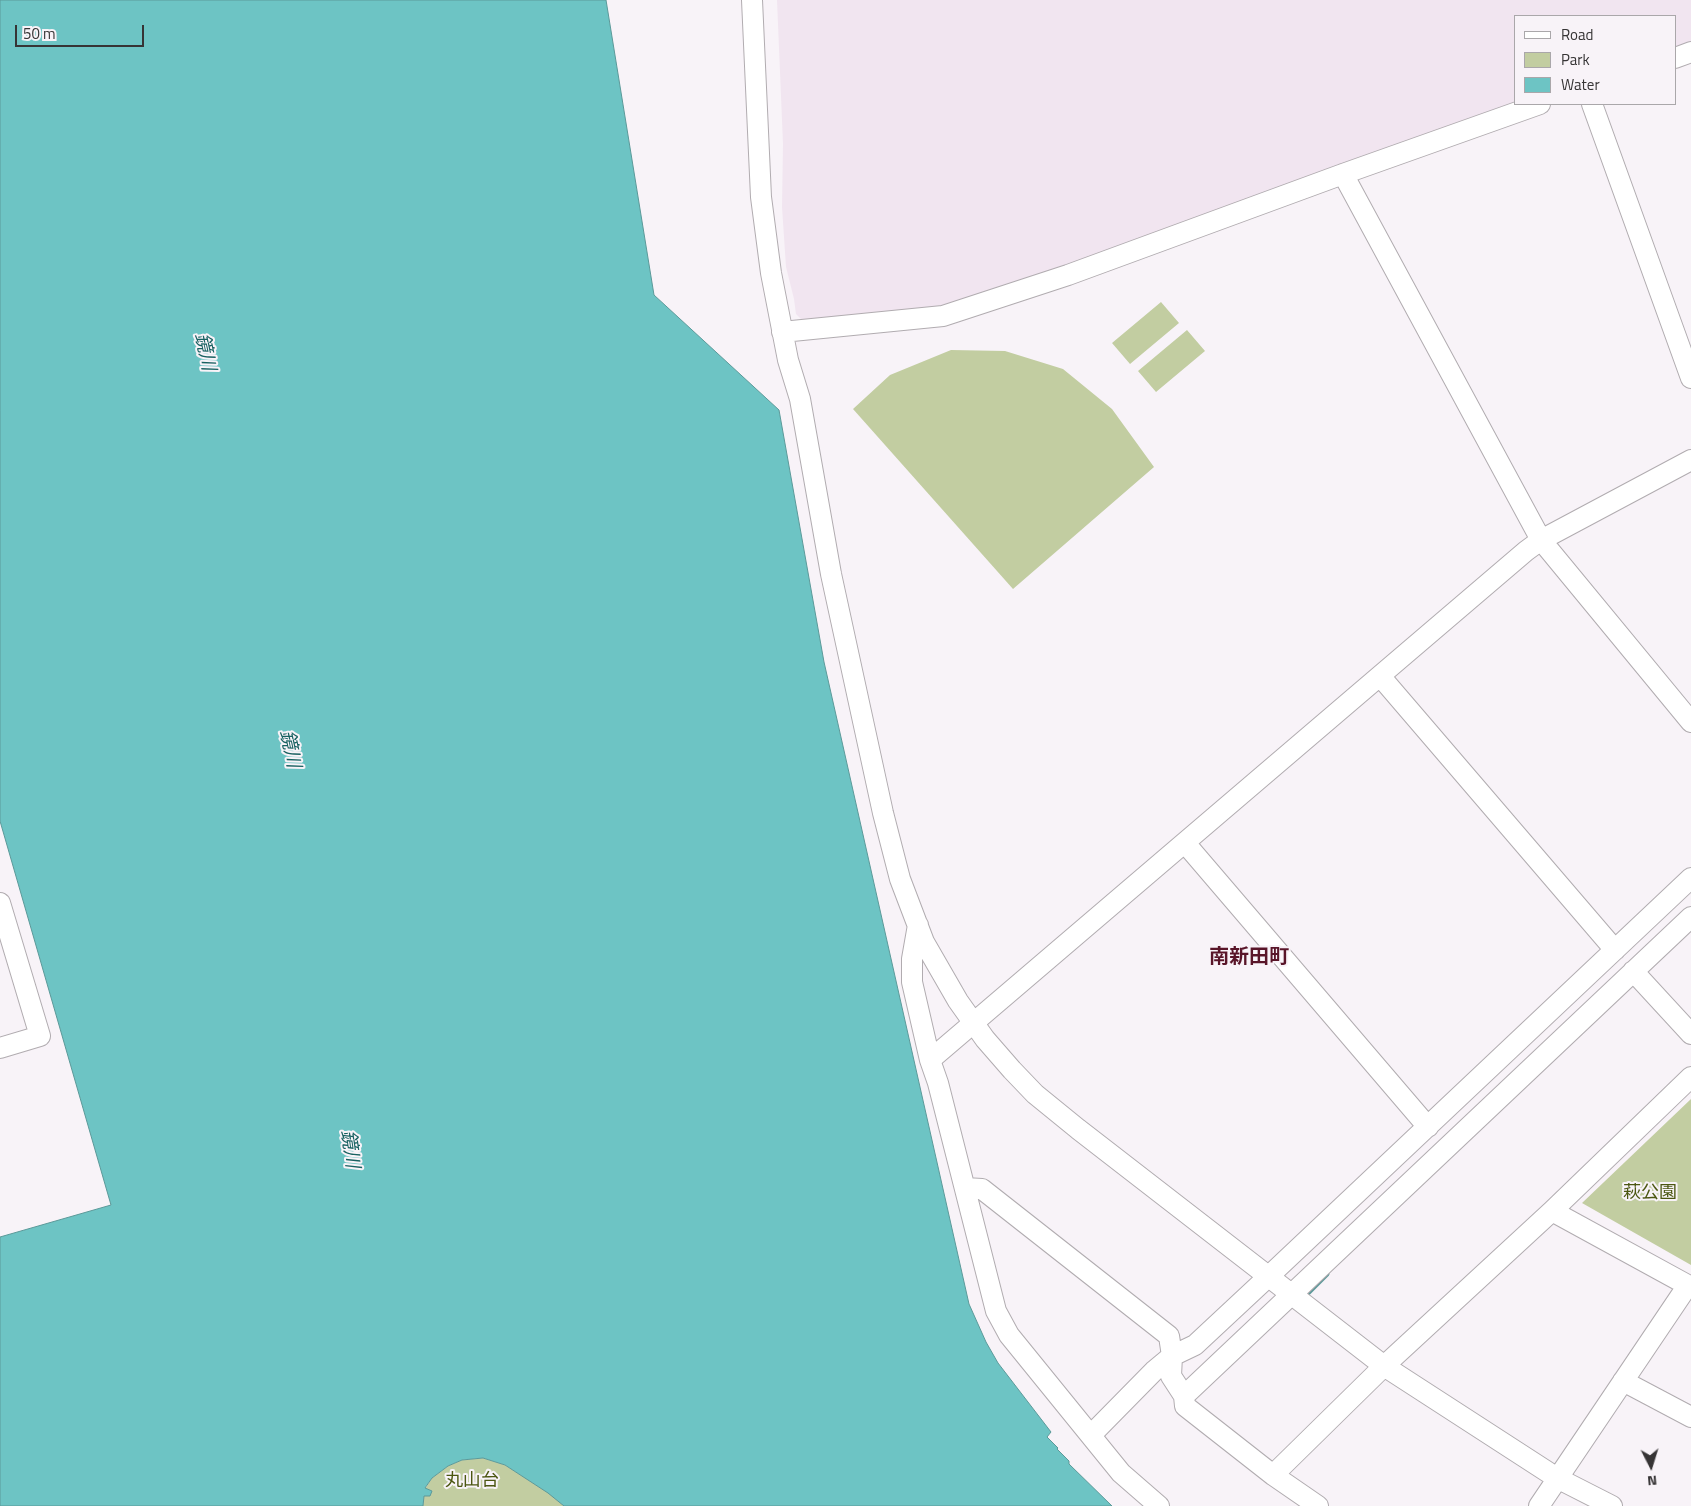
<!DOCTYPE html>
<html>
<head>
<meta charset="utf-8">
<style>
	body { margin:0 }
	#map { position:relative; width:1691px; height:1506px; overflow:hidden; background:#f8f3f8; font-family:"Titillium Web",sans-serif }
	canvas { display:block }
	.legend { position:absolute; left:1514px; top:15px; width:162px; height:90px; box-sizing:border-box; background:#f8f3f8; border:1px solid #aaa7aa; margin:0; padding:6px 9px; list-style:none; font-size:15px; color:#363435 }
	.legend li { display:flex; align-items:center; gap:10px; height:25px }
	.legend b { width:25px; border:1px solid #aaa7aa }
	.north { position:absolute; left:1626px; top:1441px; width:50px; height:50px; -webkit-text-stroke:4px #f8f3f8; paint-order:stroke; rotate:175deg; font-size:14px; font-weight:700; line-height:20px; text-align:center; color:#363435 }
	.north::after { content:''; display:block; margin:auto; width:18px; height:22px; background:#363435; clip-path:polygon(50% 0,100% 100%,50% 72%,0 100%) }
	.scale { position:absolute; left:15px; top:25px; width:129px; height:22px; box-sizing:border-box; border:2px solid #363435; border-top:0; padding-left:6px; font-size:15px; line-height:18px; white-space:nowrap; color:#363435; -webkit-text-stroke:4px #f8f3f8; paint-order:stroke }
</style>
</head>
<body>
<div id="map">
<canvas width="1691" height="1506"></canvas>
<ul class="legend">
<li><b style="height:6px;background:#fff"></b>Road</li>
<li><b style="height:14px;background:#c2cda1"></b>Park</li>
<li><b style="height:14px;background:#6dc4c4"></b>Water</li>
</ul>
<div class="north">N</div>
<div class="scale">50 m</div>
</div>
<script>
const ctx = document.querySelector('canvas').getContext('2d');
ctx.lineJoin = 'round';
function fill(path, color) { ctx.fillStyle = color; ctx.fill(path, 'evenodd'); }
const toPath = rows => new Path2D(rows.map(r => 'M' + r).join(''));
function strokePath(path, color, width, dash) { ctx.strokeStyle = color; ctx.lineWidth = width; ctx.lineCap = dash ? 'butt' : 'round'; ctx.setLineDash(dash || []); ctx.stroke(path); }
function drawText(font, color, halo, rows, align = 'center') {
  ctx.font = font + ' "Titillium Web","Noto Sans JP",sans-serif'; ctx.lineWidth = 4; ctx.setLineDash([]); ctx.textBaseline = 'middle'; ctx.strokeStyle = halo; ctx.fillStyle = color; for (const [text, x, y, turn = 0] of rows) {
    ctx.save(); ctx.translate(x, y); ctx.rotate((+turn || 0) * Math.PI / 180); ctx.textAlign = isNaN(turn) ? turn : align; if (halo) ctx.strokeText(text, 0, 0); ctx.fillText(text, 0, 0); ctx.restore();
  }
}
fill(toPath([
	[777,0,1691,0,1691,42,1675,48,1675,16,1515,16,1515,104,1183,225,946,306,803,321,796,314,794,299,786,267,782,207,783,144]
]), '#f1e5f0');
fill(toPath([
	[1161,302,1179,323,1130,364,1112,343],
	[1187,330,1205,351,1156,392,1138,371],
	[951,350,1005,351,1063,369,1112,409,1154,467,1013,589,853,409,890,375],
	[1691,1099,1691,1265,1582,1203],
	[483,1458,505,1465,549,1493,564,1506,423,1506,424,1496,432,1491,425,1489,432,1478,448,1466,462,1460]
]), '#c2cda1');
const water = toPath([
	[0,0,606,0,654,295,779,410,824,662,969,1304,986,1342,998,1363,1051,1432,1047,1437,1058,1448,1057,1449,1069,1461,1069,1464,1112,1506,564,1506,548,1493,505,1465,483,1458,462,1460,448,1466,432,1478,425,1488,432,1491,430,1496,424,1496,423,1506,0,1506,0,1237,111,1205,0,821,0,0]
]);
fill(water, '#6dc4c4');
strokePath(water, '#5c9999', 1);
strokePath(toPath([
	[1303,1298,1327,1274]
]), '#5c9999', 5);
const minor = toPath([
	[752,0,761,197,771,273,788,360,800,399,831,574,883,813,900,879,924,942,958,1001,985,1039,1012,1070,1035,1094,1078,1129,1384,1366,1557,1478,1612,1506],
	[1675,58,1691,52],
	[1592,104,1691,378],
	[1343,174,1541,540,1691,722],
	[782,332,943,316,1068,275,1343,174,1540,104],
	[1380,676,1615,950],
	[1185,843,1428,1127],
	[0,903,40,1036,0,1048],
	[918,925,912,959,912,982,930,1060,938,1083,996,1311,1009,1335,1121,1473,1159,1506],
	[1633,971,1691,1034],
	[930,1060,1526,551,1541,540,1691,460],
	[965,1188,982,1189,1169,1336,1172,1356,1171,1376,1184,1396,1185,1406,1273,1475,1318,1506],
	[1552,1211,1691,1287],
	[1623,1381,1691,1417],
	[1184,1396,1691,917],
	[1091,1435,1154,1371,1172,1356,1195,1345,1269,1276,1691,878],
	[1273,1475,1384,1366,1552,1211,1691,1077],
	[1539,1506,1688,1285]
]);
strokePath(minor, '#b1acb0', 22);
strokePath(minor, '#fff', 20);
drawText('18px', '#4c5712', '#f8f3f8', [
	["萩公園",1650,1194],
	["丸山台",472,1482]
]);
drawText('italic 19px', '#186161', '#f8f3f8', [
	["鏡川",204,352,78],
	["鏡川",289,749,78],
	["鏡川",349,1149,82]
]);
drawText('bold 20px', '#591529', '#f8f3f8', [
	["南新田町",1249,958]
]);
</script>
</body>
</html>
